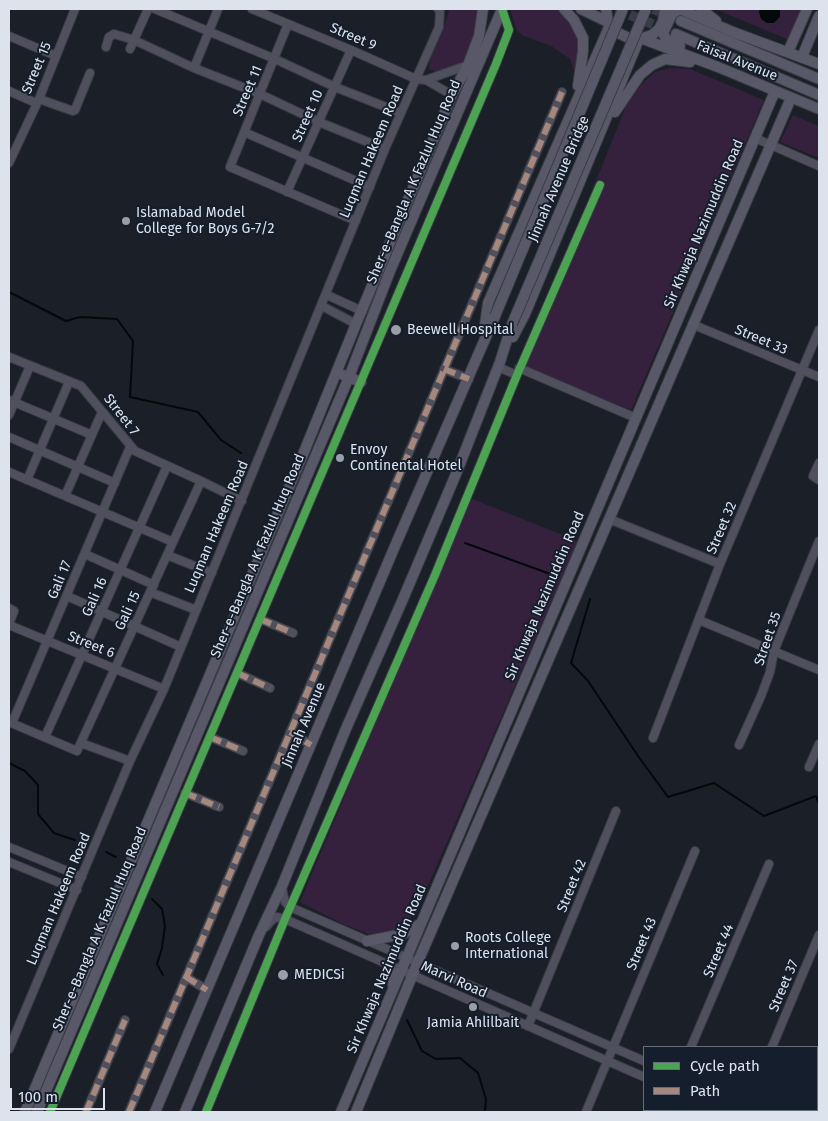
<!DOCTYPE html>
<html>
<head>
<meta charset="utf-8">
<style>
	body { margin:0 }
	#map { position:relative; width:828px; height:1121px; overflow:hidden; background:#1b1f27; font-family:"Fira Sans",sans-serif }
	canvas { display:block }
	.frame { position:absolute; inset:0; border:10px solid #dde3ed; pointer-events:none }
	.legend { position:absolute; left:643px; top:1046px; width:175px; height:65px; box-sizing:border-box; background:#151e2d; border:1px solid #656d7a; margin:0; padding:6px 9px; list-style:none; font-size:15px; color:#dde3ed }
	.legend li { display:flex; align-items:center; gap:10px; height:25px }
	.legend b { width:25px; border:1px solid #656d7a }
	.scale { position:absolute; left:10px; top:1088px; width:95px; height:22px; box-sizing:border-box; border:2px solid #dde3ed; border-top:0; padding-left:6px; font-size:15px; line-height:18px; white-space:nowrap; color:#dde3ed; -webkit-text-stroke:4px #151e2d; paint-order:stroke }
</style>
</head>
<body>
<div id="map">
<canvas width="828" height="1121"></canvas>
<div class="frame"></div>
<ul class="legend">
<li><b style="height:6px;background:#4ca352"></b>Cycle path</li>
<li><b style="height:6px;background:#a5887d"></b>Path</li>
</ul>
<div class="scale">100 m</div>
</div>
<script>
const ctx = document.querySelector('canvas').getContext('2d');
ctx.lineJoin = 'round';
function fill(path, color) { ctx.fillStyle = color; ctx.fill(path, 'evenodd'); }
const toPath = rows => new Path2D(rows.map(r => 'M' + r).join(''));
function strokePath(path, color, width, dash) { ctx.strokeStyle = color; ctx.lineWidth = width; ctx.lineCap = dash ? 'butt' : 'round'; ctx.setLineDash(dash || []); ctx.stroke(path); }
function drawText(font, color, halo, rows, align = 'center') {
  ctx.font = font + ' "Fira Sans",sans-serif'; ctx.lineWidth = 4; ctx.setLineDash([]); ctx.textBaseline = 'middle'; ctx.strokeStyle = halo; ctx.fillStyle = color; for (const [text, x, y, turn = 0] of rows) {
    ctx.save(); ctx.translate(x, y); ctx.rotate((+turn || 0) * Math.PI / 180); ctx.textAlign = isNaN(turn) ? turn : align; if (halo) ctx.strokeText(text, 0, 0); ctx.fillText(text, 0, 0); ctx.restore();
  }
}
fill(toPath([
	[448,9,480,9,473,44,459,69,444,74,429,69,430,60,443,29,449,12],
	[510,9,557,9,577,27,582,53,576,75,570,59,551,46,524,36,517,31],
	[715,9,805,9,790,38,787,39],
	[671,68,690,69,764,100,631,410,522,366,626,106,640,86,655,72],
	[793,115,819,126,819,158,780,142],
	[470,498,578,541,417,911,399,930,369,934,343,924,300,902]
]), '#35213d');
fill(toPath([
	[760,9,780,9,780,17,774,23,767,23,761,19,759,12]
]), '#03090b');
strokePath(toPath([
	[9,292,66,321,80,317,117,319,133,341,130,397,198,412,221,440,241,453],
	[465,543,553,575],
	[590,599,571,663,588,681,638,756,668,797,714,783,764,816,816,796,819,804],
	[9,763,25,771,38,785,38,814,54,833,75,840],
	[106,852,116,857],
	[152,899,162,909,165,926,162,948,157,964,163,975],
	[407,1020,422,1051,436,1059,460,1058,478,1073,486,1099,485,1112]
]), '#03090b', 2);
strokePath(toPath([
	[616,9,676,34],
	[653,9,681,21]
]), '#383c45', 10, [10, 5]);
const minor = toPath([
	[155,9,275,59,335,87,401,113],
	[252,9,351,50,416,79,426,80,452,95],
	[288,24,230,167,356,221],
	[9,36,56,56],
	[106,47,109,37,114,34,134,40,194,68,260,94,319,122,385,149],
	[130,49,148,9],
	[194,68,218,9],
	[426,80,468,65],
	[9,91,36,103],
	[39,99,73,111,75,110,90,73],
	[244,132,370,187],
	[755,138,819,166],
	[9,163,39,99,75,9],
	[287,192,351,50],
	[327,295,362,311],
	[322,306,356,324],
	[694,325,819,377],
	[9,357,81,386,135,451,201,481,242,501],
	[498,367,517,375],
	[519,368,636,418],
	[444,369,469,379],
	[9,400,92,435],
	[9,415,30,366],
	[9,437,115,483],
	[819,463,813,476,819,480],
	[9,472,173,542],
	[27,480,69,382],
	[65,496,102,412],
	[609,519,720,564],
	[85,554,154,585],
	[167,555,212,573],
	[150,592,196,610],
	[67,596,181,647],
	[9,608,14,611,9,624],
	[260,619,293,633],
	[699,620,819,670],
	[9,625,164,689],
	[237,673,270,688],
	[9,722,77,751,201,481],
	[12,723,130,447],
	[290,732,311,745],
	[45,737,167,466],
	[210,737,243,751],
	[653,738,720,564,819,330],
	[81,743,130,761],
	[739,745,761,696,770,672,774,651,819,541],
	[809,767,819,744],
	[185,793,219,807],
	[9,847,82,877],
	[9,862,77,890],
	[282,888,285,902,290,907,644,1061],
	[266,927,271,921,276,917,285,919,644,1077],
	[186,977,207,990],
	[528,1026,616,811],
	[691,1047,769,864],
	[772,1047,819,935],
	[9,1049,130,761,164,689,385,149,439,27,440,11,438,9],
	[817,1103,819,1097],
	[725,1110,732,1112],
	[758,1110,764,1112],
	[50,1112,496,64,509,30,502,9],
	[86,1112,125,1020],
	[129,1112,562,92],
	[206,1112,285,919,435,575,517,375,600,185],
	[586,1112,695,851],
	[664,1112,665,1110],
	[744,1112,745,1110],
	[813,1112,814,1110]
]);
const major = toPath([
	[564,9,574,20,583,38,583,51,578,86],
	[581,9,608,22],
	[606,9,608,22,616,32,631,39,639,39,652,35,659,29,663,21,665,9],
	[679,9,733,32,819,64],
	[680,9,672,14,663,33,666,39,680,46],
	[701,9,716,21],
	[681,21,819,79],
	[676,34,819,95],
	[643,39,718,67,819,109],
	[788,52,807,9],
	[802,57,819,16],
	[615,112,640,75,652,65,665,59,690,62],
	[484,332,488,303,610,25],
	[513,337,525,314,639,39],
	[343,375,361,382],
	[367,941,403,934,420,924],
	[387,964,394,975,393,985],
	[25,1112,304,452,356,324,452,95,468,65,479,36,483,9],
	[37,1112,349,377,390,271,502,9],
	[155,1112,395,546,495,316],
	[185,1112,259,935,282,886,345,731,403,599,456,474,500,362,512,324],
	[341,1112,775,91],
	[356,1112,417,964,791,98]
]);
strokePath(minor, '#373b42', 10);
strokePath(major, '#373b42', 12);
strokePath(minor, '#504f5d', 8);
strokePath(major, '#585868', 10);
const majorBridge = toPath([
	[495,316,623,9],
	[512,324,646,9]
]);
strokePath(majorBridge, '#373b42', 12, []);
strokePath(majorBridge, '#585868', 10);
strokePath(toPath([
	[444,369,469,379],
	[260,619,293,633],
	[237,673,270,688],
	[290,732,311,745],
	[210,737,243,751],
	[185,793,219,807],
	[186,977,207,990],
	[86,1112,125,1020],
	[129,1112,562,92]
]), '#a5887d', 6, [12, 6]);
strokePath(toPath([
	[50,1112,496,64,509,30,502,9],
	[206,1112,285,919,435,575,517,375,600,185]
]), '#4ca352', 8);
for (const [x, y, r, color] of [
	[126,221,5,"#999ea8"],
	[396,330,6,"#999ea8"],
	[340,458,5,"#999ea8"],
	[455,946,5,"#999ea8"],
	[283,975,6,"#999ea8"],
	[473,1007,5,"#999ea8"]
]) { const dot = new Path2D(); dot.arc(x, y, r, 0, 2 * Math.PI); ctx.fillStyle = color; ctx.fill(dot); strokePath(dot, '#151e2d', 2); }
drawText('14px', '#dde3ed', '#151e2d', [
	["Street 9",353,37,23],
	["Faisal Avenue",737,61,22],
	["Street 15",37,68,-67],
	["Street 11",248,91,-67],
	["Street 10",308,116,-66],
	["Luqman Hakeem Road",372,152,-67],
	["Jinnah Avenue Bridge",559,179,-67],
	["Sher-e-Bangla A K Fazlul Huq Road",414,182,-67],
	["Sir Khwaja Nazimuddin Road",704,224,-67],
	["Street 33",761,340,23],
	["Street 7",121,415,52],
	["Luqman Hakeem Road",217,527,-67],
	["Street 32",722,528,-67],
	["Sher-e-Bangla A K Fazlul Huq Road",258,556,-67],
	["Gali 17",60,580,-67],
	["Sir Khwaja Nazimuddin Road",545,596,-67],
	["Gali 16",95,597,-66],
	["Gali 15",128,611,-65],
	["Street 35",768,639,-71],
	["Street 6",91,645,22],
	["Jinnah Avenue",304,725,-67],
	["Street 42",572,886,-68],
	["Luqman Hakeem Road",59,899,-67],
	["Sher-e-Bangla A K Fazlul Huq Road",100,929,-67],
	["Street 43",642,944,-67],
	["Street 44",719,951,-67],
	["Sir Khwaja Nazimuddin Road",387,969,-67],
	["Marvi Road",454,980,24],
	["Street 37",784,986,-67]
]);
drawText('14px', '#dde3ed', '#151e2d', [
	["Islamabad Model",136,213],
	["College for Boys G-7/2",136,229],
	["Beewell Hospital",407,330],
	["Envoy",350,450],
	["Continental Hotel",350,466],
	["Roots College",465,938],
	["International",465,954],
	["MEDICSi",294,975],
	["Jamia Ahlilbait",473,1023,"center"]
], 'left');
</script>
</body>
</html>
